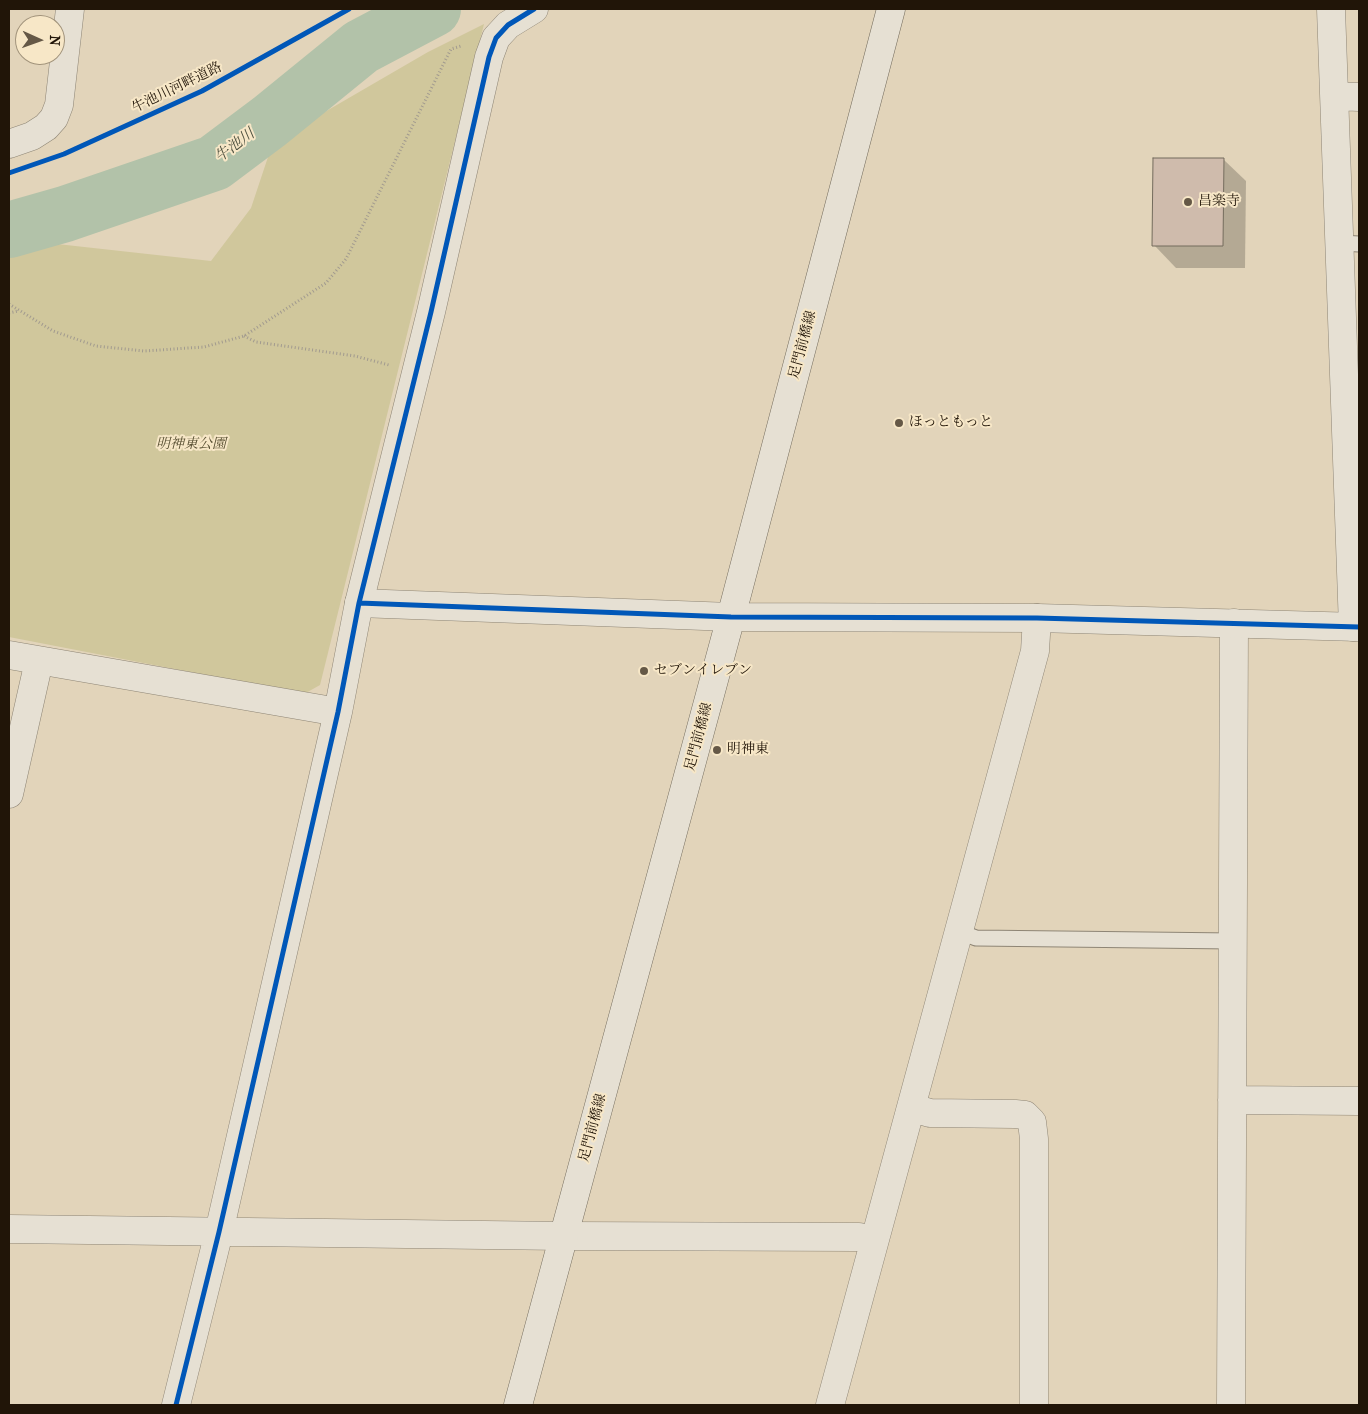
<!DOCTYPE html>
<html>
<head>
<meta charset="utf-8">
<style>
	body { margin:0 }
	#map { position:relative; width:1368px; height:1414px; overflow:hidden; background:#e2d4ba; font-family:"IM FELL French Canon",serif }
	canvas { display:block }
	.frame { position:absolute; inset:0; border:10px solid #211508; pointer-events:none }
	.north { position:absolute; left:15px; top:15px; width:50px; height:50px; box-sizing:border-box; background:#f7e7c7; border:1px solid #a1937b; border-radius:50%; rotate:92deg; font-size:14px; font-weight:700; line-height:20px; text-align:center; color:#211508 }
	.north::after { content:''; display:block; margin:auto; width:18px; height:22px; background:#655846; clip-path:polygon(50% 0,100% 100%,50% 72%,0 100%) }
</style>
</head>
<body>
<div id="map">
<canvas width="1368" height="1414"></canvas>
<div class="frame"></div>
<div class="north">N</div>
</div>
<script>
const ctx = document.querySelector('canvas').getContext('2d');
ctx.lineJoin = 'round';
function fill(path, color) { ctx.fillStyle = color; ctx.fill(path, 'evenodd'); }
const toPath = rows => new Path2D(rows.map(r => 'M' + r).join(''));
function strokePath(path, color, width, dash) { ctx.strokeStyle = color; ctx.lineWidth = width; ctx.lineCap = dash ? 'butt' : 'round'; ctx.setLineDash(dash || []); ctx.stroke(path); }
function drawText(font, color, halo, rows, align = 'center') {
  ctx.font = font + ' "IM FELL French Canon","Noto Serif JP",serif'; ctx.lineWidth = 4; ctx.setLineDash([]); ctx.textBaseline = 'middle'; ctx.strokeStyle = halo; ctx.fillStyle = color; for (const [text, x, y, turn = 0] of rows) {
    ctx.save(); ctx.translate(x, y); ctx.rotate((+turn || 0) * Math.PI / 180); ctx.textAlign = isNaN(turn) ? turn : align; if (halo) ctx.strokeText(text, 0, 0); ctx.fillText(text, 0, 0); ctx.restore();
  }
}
fill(toPath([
	[484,24,320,685,304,694,9,637,9,254,39,242,211,261,251,208,273,142,428,52]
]), '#d0c79c');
fill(toPath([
	[1223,159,1246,181,1245,268,1176,268,1154,245]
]), '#0003');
strokePath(toPath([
	[9,230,65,214,214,163,270,121,361,47,433,9]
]), '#b2c2a9', 56);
const building = toPath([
	[1153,158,1224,158,1223,246,1152,246,1153,158]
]);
fill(building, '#cfbbac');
strokePath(building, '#736b5c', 1);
const service = toPath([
	[1340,243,1359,244],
	[960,932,976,938,1233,941]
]);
const minor = toPath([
	[1331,9,1353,627],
	[1335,96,1359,97],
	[9,144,32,136,46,127,54,118,59,105,70,9],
	[9,655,338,712],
	[9,794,39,661],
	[1232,1100,1359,1101],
	[912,1108,930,1113,1015,1114,1025,1115,1032,1122,1034,1139,1034,1405],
	[9,1229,564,1236,859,1237,874,1240],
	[176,1405,219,1232,338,712,359,603,431,312,489,57,496,38,508,25,534,9],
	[830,1405,1035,651,1037,618],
	[1231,1405,1234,623]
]);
const tertiary = toPath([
	[359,603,731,617,1037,618,1359,627]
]);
const secondary = toPath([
	[518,1405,731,617,891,9]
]);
strokePath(service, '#8e8575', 17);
strokePath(minor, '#8e8575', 29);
strokePath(tertiary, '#8e8575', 29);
strokePath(secondary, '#736b5c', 29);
strokePath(toPath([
	[62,154,202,91,349,9],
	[9,304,53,331,96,346,144,351,204,347,244,336,326,283,346,259,451,49,461,46],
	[9,313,18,311],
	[244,336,256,342,355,356,389,365]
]), '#a19a8f', 3, [1, 2.5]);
strokePath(service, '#e6e0d3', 15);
strokePath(minor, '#e6e0d3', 28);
strokePath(tertiary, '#e6e0d3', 28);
strokePath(secondary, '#e6e0d3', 28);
strokePath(toPath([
	[9,173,64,154,202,91,349,9],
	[359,603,731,617,1037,618,1359,627],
	[176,1405,219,1232,338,712,359,603,431,312,489,57,496,38,508,25,534,9]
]), '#0057b8', 5);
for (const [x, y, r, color] of [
	[1188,202,5,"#655846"],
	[899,423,5,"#655846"],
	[644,671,5,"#655846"],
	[717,750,5,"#655846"]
]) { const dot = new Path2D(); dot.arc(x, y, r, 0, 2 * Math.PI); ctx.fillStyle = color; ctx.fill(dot); strokePath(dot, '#f7e7c7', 2); }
drawText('14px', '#211508', '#f7e7c7', [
	["牛池川河畔道路",177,88,-26],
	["足門前橋線",803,345,-75],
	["足門前橋線",699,737,-75],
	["足門前橋線",593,1128,-75]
]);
drawText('14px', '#211508', '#f7e7c7', [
	["昌楽寺",1198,202],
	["ほっともっと",909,423],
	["セブンイレブン",654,671],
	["明神東",727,750]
], 'left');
drawText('italic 14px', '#595033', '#f7e7c7', [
	["明神東公園",191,445]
]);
drawText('italic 15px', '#4c4f3e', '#f7e7c7', [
	["牛池川",235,146,-37]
]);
</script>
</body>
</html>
